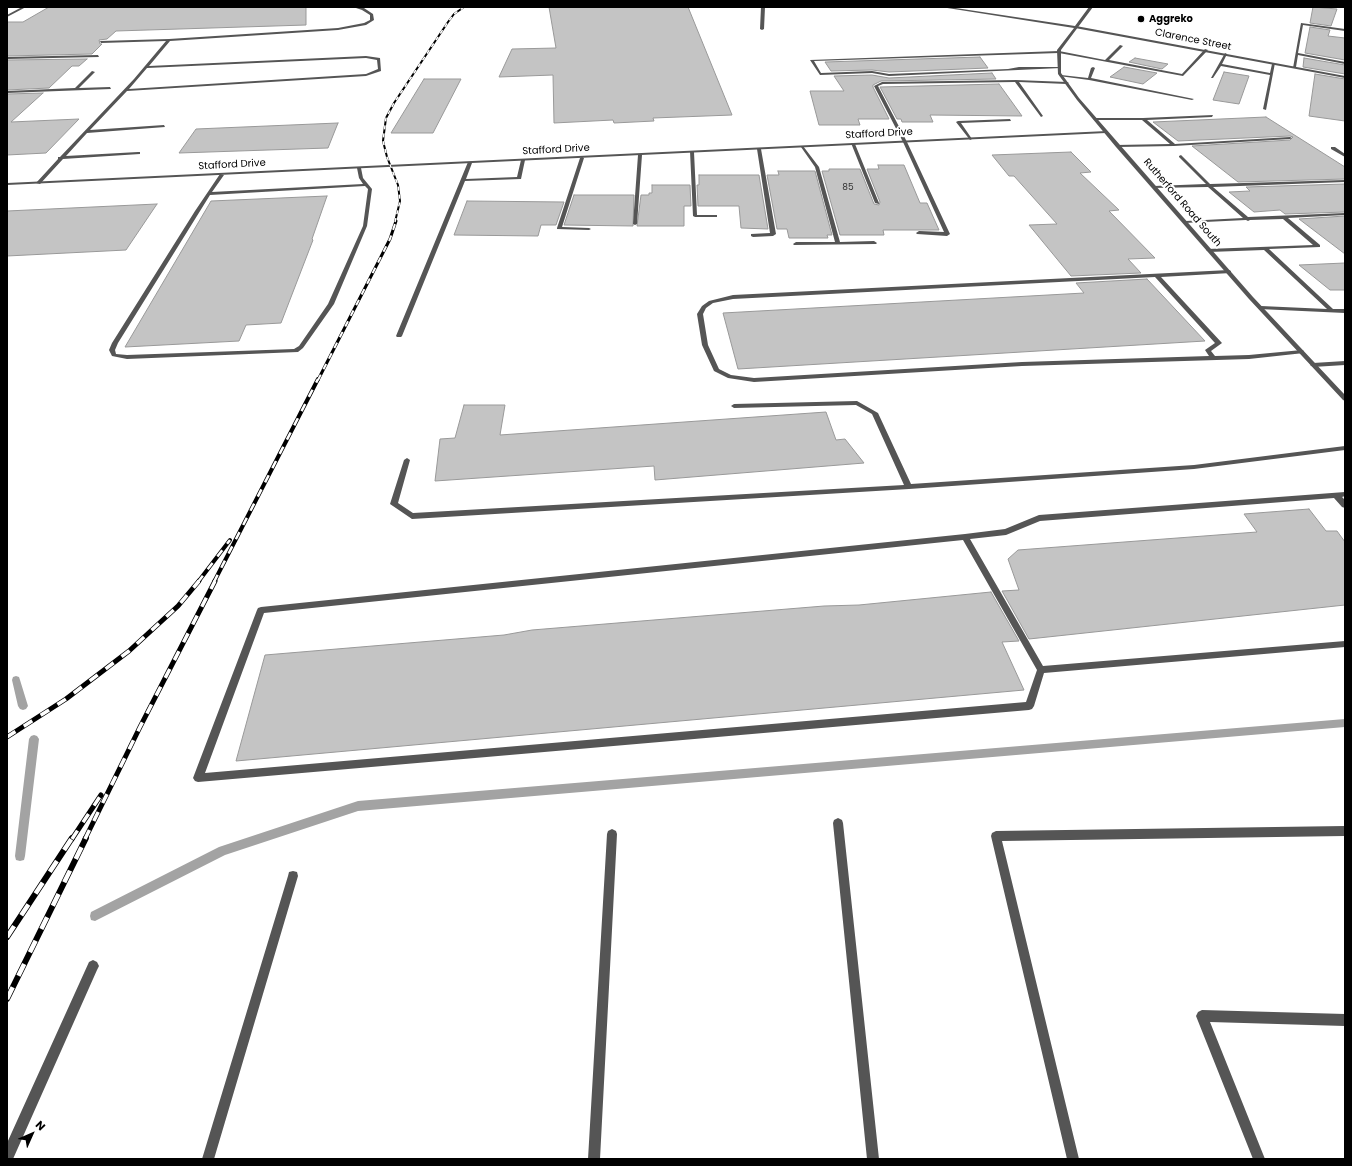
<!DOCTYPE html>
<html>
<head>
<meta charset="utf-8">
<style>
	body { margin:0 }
	#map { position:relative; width:1352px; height:1166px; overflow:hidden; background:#fff; font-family:Poppins,sans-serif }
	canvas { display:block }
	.frame { position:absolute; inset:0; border:8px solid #000; pointer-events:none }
	.north { position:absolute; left:12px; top:1114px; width:40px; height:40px; -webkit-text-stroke:3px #fff; paint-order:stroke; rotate:45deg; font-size:11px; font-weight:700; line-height:16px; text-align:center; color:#000 }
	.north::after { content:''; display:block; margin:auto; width:14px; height:18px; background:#000; clip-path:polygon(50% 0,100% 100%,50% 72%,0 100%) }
</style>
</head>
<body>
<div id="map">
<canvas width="1352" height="1166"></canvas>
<div class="frame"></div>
<div class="north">N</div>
</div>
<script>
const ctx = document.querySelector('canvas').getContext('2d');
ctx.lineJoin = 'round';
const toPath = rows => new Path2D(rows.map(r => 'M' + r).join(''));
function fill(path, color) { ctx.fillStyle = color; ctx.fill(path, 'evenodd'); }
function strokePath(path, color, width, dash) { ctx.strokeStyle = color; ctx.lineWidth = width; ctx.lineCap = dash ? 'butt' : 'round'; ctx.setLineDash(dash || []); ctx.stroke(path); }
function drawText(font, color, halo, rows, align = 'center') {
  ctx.font = font + ' Poppins,sans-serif'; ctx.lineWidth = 4; ctx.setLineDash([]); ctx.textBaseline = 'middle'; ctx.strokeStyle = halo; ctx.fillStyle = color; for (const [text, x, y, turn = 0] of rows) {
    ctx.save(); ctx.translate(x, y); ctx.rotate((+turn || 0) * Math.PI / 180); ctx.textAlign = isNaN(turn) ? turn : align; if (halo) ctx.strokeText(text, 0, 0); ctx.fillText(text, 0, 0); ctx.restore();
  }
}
fill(toPath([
	[16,676,19,677,20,680,28,706,26,709,23,710,20,709,18,706,12,680,13,677,16,676],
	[1345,719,1345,727,358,811,225,855,95,921,91,920,90,916,91,912,219,847,358,801,1345,719],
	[34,735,37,736,39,739,25,856,24,860,20,861,16,860,15,856,29,739,31,736,34,735]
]), '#a3a3a3');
const building = toPath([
	[49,7,306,7,306,25,116,31,107,39,99,40,100,44,102,44,92,54,7,56,7,22,23,22,49,7],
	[549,7,688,7,732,115,653,118,654,121,614,123,613,120,554,123,553,75,499,77,512,49,556,48,549,7],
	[1313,7,1337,9,1331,26,1310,23,1313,7],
	[1310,27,1330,30,1328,36,1345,38,1345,60,1305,53,1310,27],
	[980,57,988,68,889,72,872,70,831,71,825,62,980,57],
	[1135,58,1168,64,1162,69,1129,62,1135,58],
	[1304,58,1345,65,1345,74,1303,67,1304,58],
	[87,59,79,66,72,66,49,88,7,90,7,60,87,59],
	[1124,67,1157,73,1143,84,1110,77,1124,67],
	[1224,72,1249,76,1239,104,1213,100,1224,72],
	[992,73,996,79,881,81,873,85,873,87,889,119,858,119,860,125,819,125,810,91,844,91,834,76,872,75,889,78,992,73],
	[1315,74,1345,79,1345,121,1309,116,1315,74],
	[424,79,461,79,433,133,391,133,424,79],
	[999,84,1022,116,930,115,933,122,902,122,901,119,897,119,880,87,999,84],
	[43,93,11,122,79,119,46,153,7,155,7,94,43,93],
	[1266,117,1345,167,1345,179,1238,182,1192,146,1290,140,1293,137,1290,136,1178,141,1153,122,1266,117],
	[338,123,328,148,179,153,196,129,338,123],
	[1071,152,1091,172,1080,173,1119,210,1109,211,1155,258,1128,259,1141,273,1071,276,1029,225,1057,224,1014,176,1009,176,992,155,1071,152],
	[878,165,904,165,920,203,927,203,939,230,883,230,884,235,840,235,822,171,829,171,829,169,860,169,874,204,879,205,880,202,867,169,879,169,878,165],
	[778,171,815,171,832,235,827,235,828,238,789,238,787,229,777,229,767,175,779,175,778,171],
	[699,175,759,175,768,229,741,228,739,206,698,206,697,185,699,185,699,175],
	[1345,184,1345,212,1285,214,1280,210,1254,212,1229,192,1250,191,1246,187,1345,184],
	[652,185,690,185,691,206,684,206,684,226,637,226,641,195,649,195,649,193,652,193,652,185],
	[574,195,634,195,633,226,564,225,574,195],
	[327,196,312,239,313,240,281,323,246,325,239,341,125,347,211,201,327,196],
	[467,201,564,202,556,225,541,225,538,236,454,235,467,201],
	[157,204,126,250,7,256,7,211,157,204],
	[1345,216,1345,254,1299,219,1345,216],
	[1345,263,1345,290,1330,290,1299,265,1345,263],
	[1147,279,1205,341,738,369,723,313,1084,293,1076,283,1147,279],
	[464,405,505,405,500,435,826,412,836,440,845,439,864,463,655,480,654,466,435,481,440,439,455,438,464,405],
	[1309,509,1326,531,1337,531,1345,542,1345,605,1029,639,1002,591,1019,590,1008,559,1018,550,1257,532,1244,514,1309,509],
	[991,592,1019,641,1002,642,1024,690,236,761,265,655,504,635,532,630,824,606,859,605,991,592]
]);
fill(building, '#c4c4c4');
strokePath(building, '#999', 1);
fill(toPath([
	[22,7,26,7,7,17,7,15,22,7],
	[353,7,364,8,373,14,374,20,366,25,338,30,170,41,149,66,366,56,380,58,381,71,366,76,127,91,90,130,164,125,165,127,87,133,66,156,138,152,140,152,140,154,63,159,40,184,36,183,58,159,58,157,60,157,134,79,166,41,101,43,100,41,169,39,338,28,364,23,370,20,370,15,362,10,353,7],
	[366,58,377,60,378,69,366,74,129,89,147,68,366,58],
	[761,7,765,7,764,29,762,30,760,29,761,7],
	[1301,23,1345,29,1345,31,1303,25,1298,53,1345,62,1345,64,1298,55,1296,67,1293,68,1301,23],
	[1120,45,1123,46,1109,60,1182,74,1205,49,1208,50,1183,76,1059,53,814,61,821,73,872,71,889,74,1008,69,1019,67,1059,67,1061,68,889,76,872,73,820,75,810,60,1059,51,1105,60,1120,45],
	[1225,53,1227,54,1222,64,1270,73,1272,64,1275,63,1266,110,1263,109,1270,75,1221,66,1213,78,1211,78,1225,53],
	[98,55,99,57,7,59,7,57,98,55],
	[1093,67,1095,68,1091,78,1194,99,1192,100,1089,80,1059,76,1061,75,1088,78,1091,68,1093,67],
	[92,71,95,72,79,88,110,87,111,89,7,93,7,91,75,88,92,71],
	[1016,80,1067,82,1069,83,1067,84,1019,82,1043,116,1041,117,1015,82,883,84,878,86,907,142,950,234,947,236,917,234,916,233,919,231,944,232,903,142,874,86,882,82,1016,80],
	[1213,115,1212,117,1147,120,1175,144,1290,137,1292,138,1290,139,1174,146,1118,147,1116,146,1116,145,1170,144,1142,120,1095,120,1093,119,1095,118,1143,118,1213,115],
	[1010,119,1011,121,961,123,972,139,970,140,956,122,958,121,1010,119],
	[851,143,855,144,879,203,879,204,875,203,851,143],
	[803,146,819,167,840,242,874,241,877,243,876,244,794,245,793,244,796,242,835,242,815,167,801,147,803,146],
	[1331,147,1335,147,1345,154,1345,157,1331,149,1331,147],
	[759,148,761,149,776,234,773,236,753,237,751,236,751,234,770,233,757,149,759,148],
	[690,151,694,152,697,215,717,215,717,217,695,217,693,216,690,151],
	[640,154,642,155,637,224,635,225,633,224,638,155,640,154],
	[1181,155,1210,184,1345,180,1345,182,1213,187,1248,217,1345,213,1345,215,1288,218,1320,245,1320,247,1269,249,1333,309,1345,309,1345,313,1259,309,1259,307,1261,306,1327,309,1264,250,1209,252,1206,250,1207,249,1313,245,1283,219,1250,220,1248,221,1246,220,1184,223,1184,222,1186,221,1243,218,1208,187,1152,188,1152,186,1154,186,1206,184,1179,157,1179,156,1181,155],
	[582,157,584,158,562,227,589,228,591,229,589,230,557,229,557,228,580,158,582,157],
	[523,159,525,160,521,179,465,181,402,336,401,337,397,337,396,336,468,162,472,163,466,179,517,177,521,160,523,159],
	[359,167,361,168,363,178,372,189,367,226,334,304,303,348,298,352,127,359,112,356,109,350,112,343,195,211,220,174,224,175,212,192,363,184,359,178,357,168,359,167],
	[365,186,368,189,363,226,328,304,299,346,294,349,127,355,116,354,115,350,118,343,210,195,365,186],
	[1229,270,1231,271,1231,273,1161,277,1222,343,1211,351,1215,356,1249,355,1302,350,1304,351,1304,353,1249,359,1022,366,754,382,728,378,714,371,702,345,697,314,702,306,709,301,733,295,1229,270],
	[1155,277,1215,343,1205,350,1209,356,1022,362,754,378,731,375,719,369,708,345,703,314,706,308,713,303,733,299,1155,277],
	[857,401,878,413,911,484,1194,465,1345,446,1345,450,1194,469,909,489,412,519,390,504,404,460,407,458,410,460,398,503,413,513,904,485,872,414,856,405,734,408,731,406,734,404,857,401],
	[1345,492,1345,496,1342,497,1345,500,1345,508,1342,507,1334,498,1040,521,1006,535,970,539,1043,666,1345,641,1345,647,1044,673,1034,706,1032,709,1029,710,198,782,195,781,193,778,257,610,258,608,261,607,965,534,1005,529,1039,515,1345,492],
	[963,540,1037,670,1026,702,205,773,264,613,963,540],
	[838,818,842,820,843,823,879,1159,867,1159,833,823,834,820,838,818],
	[1345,826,1345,836,1002,841,1079,1159,1067,1159,991,836,992,833,996,831,1345,826],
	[612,829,616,831,617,834,600,1159,588,1159,607,834,608,831,612,829],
	[293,871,297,872,298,876,214,1159,202,1159,288,876,289,872,293,871],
	[93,960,97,962,99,966,97,970,13,1159,7,1159,7,1143,89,962,93,960],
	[1202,1010,1345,1014,1345,1026,1210,1022,1265,1159,1253,1159,1196,1016,1198,1012,1202,1010]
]), '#555');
fill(toPath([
	[1076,26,1345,76,1345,78,1075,28,1076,26],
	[1107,131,1108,132,1106,133,7,185,7,183,1107,131],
	[1345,361,1345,365,1313,367,1310,365,1313,363,1345,361]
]), '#555');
fill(toPath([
	[941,7,949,7,1075,26,1089,7,1093,7,1061,50,1061,73,1079,98,1120,145,1253,297,1345,395,1345,401,1343,400,1249,299,1116,147,1077,100,1058,74,1057,50,1074,28,941,7]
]), '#555');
const railFar4 = toPath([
	[395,222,400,201,398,185,387,157,383,141,386,118,394,103,448,22,454,14,464,7]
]);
const railFar3 = toPath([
	[318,380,390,239,396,221]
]);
const railFar2 = toPath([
	[198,582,230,540],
	[214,582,318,379]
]);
const railFar1 = toPath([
	[7,737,66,699,129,651,178,606,199,581],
	[72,839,101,795],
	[85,839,140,727,215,581]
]);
const rail = toPath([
	[7,937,72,838],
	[7,999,86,838]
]);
strokePath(railFar4, '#000', 2);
strokePath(railFar3, '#000', 3);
strokePath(railFar2, '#000', 4);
strokePath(railFar1, '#000', 5);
strokePath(rail, '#000', 6);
strokePath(railFar4, '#fff', 1.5, [4]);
strokePath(railFar3, '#fff', 2, [6]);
strokePath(railFar2, '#fff', 2.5, [8]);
strokePath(railFar1, '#fff', 3.5, [10]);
strokePath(rail, '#fff', 4.5, [13]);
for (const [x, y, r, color] of [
	[1141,19,4,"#000"]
]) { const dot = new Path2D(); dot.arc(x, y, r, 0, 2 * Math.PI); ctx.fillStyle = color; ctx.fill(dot); strokePath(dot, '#fff', 1.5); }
drawText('9px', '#313131', null, [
	["85",848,188]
]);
drawText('bold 10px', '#000', '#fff', [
	["Aggreko",1149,19]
], 'left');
drawText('10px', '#000', '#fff', [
	["Clarence Street",1193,40,11],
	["Stafford Drive",879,134,-3],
	["Stafford Drive",556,150,-3],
	["Stafford Drive",232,165,-3],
	["Rutherford Road South",1182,203,49]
]);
</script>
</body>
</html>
